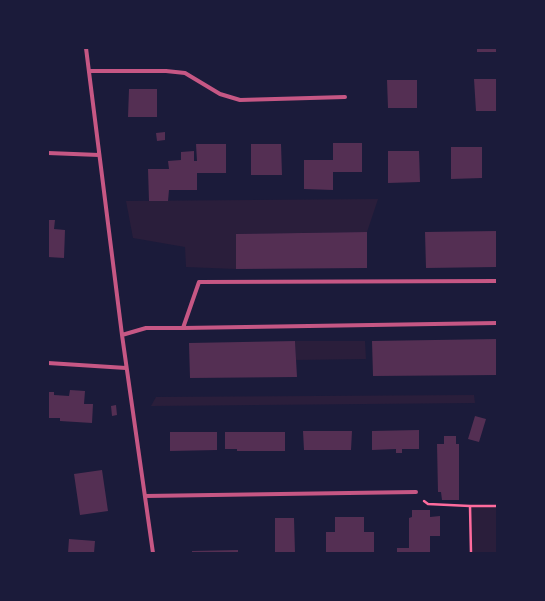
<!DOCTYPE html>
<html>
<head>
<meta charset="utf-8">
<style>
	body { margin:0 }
	#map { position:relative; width:545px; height:601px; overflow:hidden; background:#1b1b3a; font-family:Raleway,sans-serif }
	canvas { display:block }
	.frame { position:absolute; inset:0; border:49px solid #1b1b3a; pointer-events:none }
</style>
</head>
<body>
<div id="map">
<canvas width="545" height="601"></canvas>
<div class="frame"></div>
</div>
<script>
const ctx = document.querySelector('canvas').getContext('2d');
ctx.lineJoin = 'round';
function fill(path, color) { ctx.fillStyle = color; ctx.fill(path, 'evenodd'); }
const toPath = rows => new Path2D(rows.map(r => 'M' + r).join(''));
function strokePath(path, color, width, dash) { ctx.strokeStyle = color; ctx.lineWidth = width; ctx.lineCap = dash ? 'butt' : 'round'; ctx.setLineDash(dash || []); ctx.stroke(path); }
fill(toPath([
	[378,199,367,232,236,234,236,269,186,267,185,247,133,238,126,201],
	[295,341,365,341,366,359,296,360],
	[474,395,475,403,151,406,156,397],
	[470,506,497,506,497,553,471,553]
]), '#2a1e3b');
fill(toPath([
	[477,48,497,48,497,52,477,52],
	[474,79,497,79,497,111,476,111],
	[387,80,417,80,417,108,388,108],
	[129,89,157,89,157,117,128,117],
	[165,132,165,140,157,141,156,133],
	[333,143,362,143,362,172,333,172,333,190,304,189,304,160,333,160],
	[196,144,226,144,226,173,197,173,197,190,169,190,168,201,149,201,148,169,169,169,168,161,181,160,181,152,194,151,194,161,197,161],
	[251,144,281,144,282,175,251,175],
	[451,147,482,147,482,178,451,179],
	[388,151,419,151,420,182,388,183],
	[48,220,55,220,54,229,65,230,64,258,48,257],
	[497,231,497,267,426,268,425,232],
	[367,232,367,268,236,269,236,234],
	[497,339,497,375,373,376,372,341],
	[295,341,297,377,190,378,189,343],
	[70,390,85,391,84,404,93,404,92,423,60,421,60,418,48,418,48,392,54,392,54,395,69,396],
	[116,405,117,415,112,416,111,406],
	[475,416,486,419,479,442,468,439],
	[419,430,419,449,402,449,402,453,396,453,396,449,372,450,372,431],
	[303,431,352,431,351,450,304,450],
	[170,432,217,432,217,450,170,451],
	[225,432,285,432,285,451,237,451,237,449,225,449],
	[444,436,456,436,456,444,459,444,459,500,442,500,441,492,438,492,437,444,444,444],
	[102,470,108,511,80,515,74,474],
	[412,510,430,510,430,517,440,516,440,536,430,536,430,553,397,553,397,548,409,548,409,518,412,517],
	[335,517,364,517,364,532,374,532,374,553,326,553,326,532,335,532],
	[275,518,294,518,295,553,275,553],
	[69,539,95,541,94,553,68,553],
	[238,550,238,553,192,553,192,551]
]), '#542f53');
strokePath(toPath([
	[424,501,428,504,470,506],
	[471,553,470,506,497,506]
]), '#ff6b9d', 2.5);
strokePath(toPath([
	[86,48,122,335,153,553],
	[89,71,166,71,185,73,220,94,240,100,345,97],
	[48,153,99,155],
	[497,281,199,282,183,328,497,323],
	[122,335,146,328,183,328],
	[48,363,126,368],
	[145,496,416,492]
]), '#c65784', 4);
</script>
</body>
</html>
